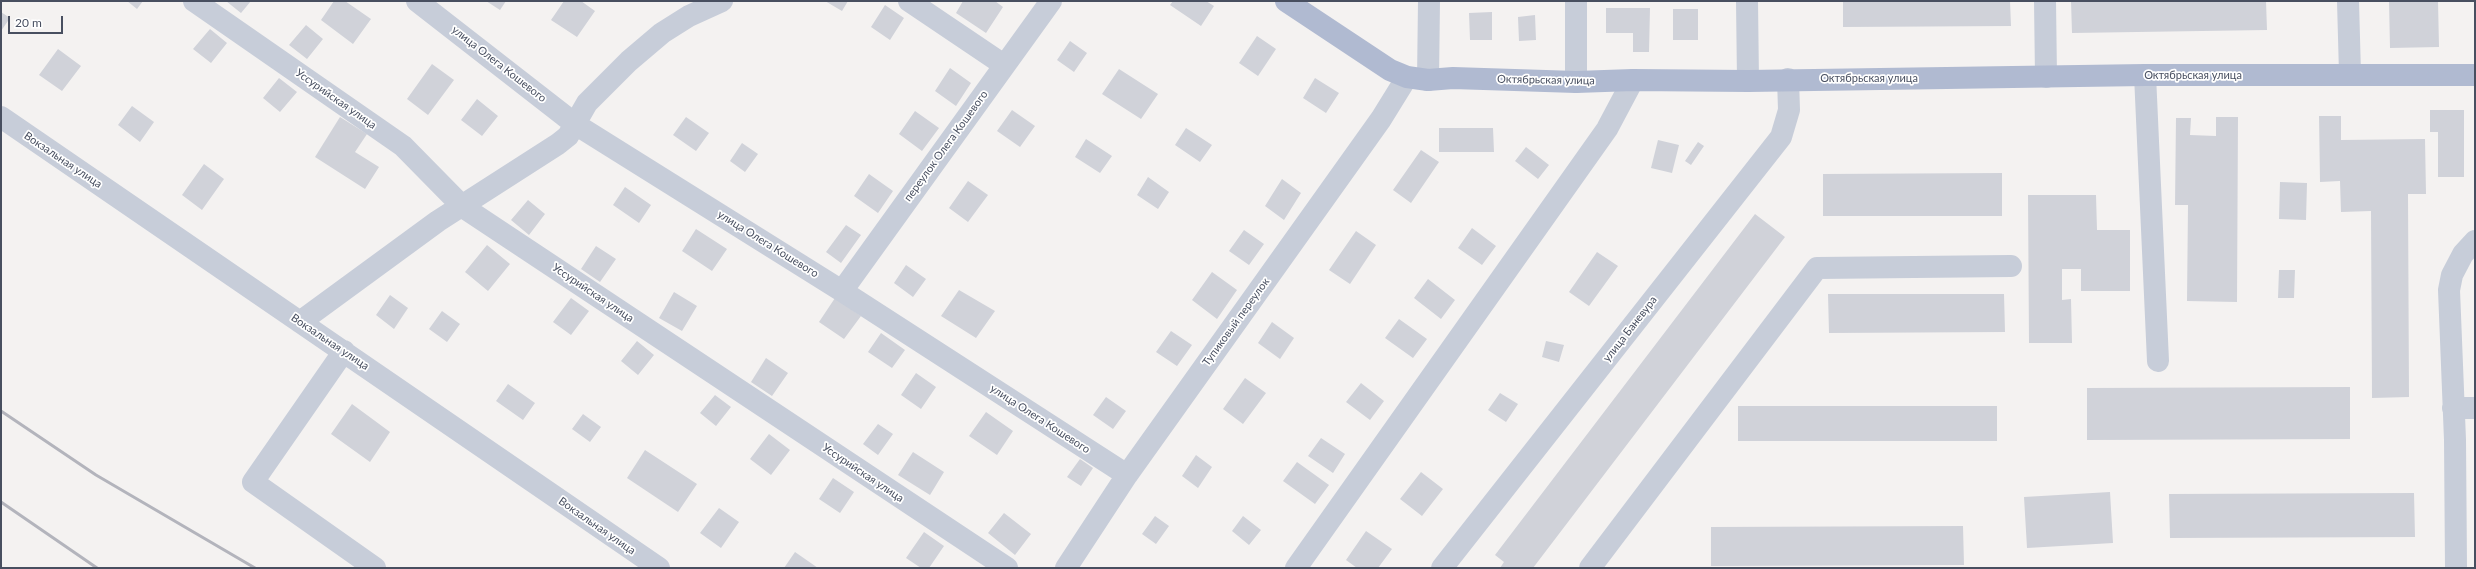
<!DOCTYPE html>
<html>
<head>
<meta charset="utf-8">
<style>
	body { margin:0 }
	#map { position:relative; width:2476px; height:569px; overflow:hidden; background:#f4f2f1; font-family:Lato,sans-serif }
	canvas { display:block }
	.frame { position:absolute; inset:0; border:2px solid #484f60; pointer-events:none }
	.scale { position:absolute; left:8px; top:16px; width:55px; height:18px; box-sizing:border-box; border:2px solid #484f60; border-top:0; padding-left:5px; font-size:12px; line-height:14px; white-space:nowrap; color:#484f60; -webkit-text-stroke:3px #fff; paint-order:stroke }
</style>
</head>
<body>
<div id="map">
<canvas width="2476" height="569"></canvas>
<div class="frame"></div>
<div class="scale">20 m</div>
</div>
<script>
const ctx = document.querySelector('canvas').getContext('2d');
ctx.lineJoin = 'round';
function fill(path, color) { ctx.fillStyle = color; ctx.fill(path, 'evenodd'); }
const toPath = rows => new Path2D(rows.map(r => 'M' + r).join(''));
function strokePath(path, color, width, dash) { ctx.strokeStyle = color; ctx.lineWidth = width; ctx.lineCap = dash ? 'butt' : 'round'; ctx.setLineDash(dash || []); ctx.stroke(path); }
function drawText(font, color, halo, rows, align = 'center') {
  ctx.font = font + ' Lato,sans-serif'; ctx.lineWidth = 3.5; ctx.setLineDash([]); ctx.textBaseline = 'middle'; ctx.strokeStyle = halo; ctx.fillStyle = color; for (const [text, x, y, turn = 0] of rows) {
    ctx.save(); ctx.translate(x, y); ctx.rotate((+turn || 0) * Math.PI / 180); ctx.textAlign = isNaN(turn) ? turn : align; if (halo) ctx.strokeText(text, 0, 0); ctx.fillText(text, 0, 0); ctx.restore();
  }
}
fill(toPath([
	[127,1,143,1,137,9],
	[226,1,251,1,241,13],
	[334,1,345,1,371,19,353,44,321,20],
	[486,1,506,1,500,10],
	[564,1,581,1,595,11,577,37,551,20],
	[825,1,848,1,842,11],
	[963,1,995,1,1003,7,986,33,956,13],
	[1173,1,1206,1,1214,6,1201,26,1170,5],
	[1843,1,2010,1,2011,26,1843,27],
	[2071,1,2266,1,2267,30,2072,33],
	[2389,1,2438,1,2439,47,2390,48],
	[885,5,904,18,890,40,871,27],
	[1606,8,1650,8,1649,52,1633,52,1633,33,1606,33],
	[1673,9,1698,9,1698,40,1673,40],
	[1,12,10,18,1,31],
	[1492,12,1492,40,1470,40,1469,13],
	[1535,15,1536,40,1519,41,1518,17],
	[306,25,323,39,307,59,289,45],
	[210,29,227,43,211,63,193,49],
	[1257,36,1276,49,1258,76,1239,63],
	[1070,41,1087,53,1074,72,1057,60],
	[58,49,81,66,62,91,39,75],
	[432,64,454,80,428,115,407,99],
	[950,68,971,83,956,106,935,91],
	[1119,69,1158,94,1141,119,1102,94],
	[279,78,297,92,280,112,263,98],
	[1315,78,1339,93,1326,113,1303,98],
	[477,99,498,116,482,136,461,120],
	[132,106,154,122,140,142,118,125],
	[1012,110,1035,126,1020,147,997,131],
	[2430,110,2464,110,2464,177,2438,177,2438,132,2430,132],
	[915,111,939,128,922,151,899,134],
	[2319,116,2341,116,2341,140,2425,139,2426,194,2408,194,2409,397,2372,398,2371,211,2341,212,2340,181,2320,182],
	[340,117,367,134,355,152,379,167,365,189,315,157],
	[686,117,709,133,696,151,673,135],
	[2216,117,2238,117,2237,302,2187,301,2188,205,2175,205,2176,118,2191,118,2190,135,2216,136],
	[1186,128,1212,145,1200,162,1175,145],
	[1439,128,1493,128,1494,152,1439,152],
	[1086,139,1112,156,1100,173,1075,157],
	[1658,140,1679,145,1672,173,1651,168],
	[1698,142,1704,146,1691,165,1685,161],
	[742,143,758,154,745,172,730,161],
	[1526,147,1549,165,1538,179,1515,161],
	[1421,150,1439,162,1411,203,1393,190],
	[204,164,224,179,202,210,182,195],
	[2002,173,2002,216,1823,216,1823,174],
	[869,174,893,191,878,213,854,196],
	[1148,177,1169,192,1158,209,1137,195],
	[1282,179,1301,193,1284,220,1265,206],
	[968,181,988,195,968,222,949,208],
	[2280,182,2307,183,2306,220,2279,219],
	[625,187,651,205,639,223,613,205],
	[2028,195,2096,195,2097,230,2130,230,2130,291,2081,291,2081,269,2062,269,2062,300,2071,299,2072,343,2029,343],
	[528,200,545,214,529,235,511,220],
	[1755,214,1785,237,1533,568,1500,568,1504,562,1495,555],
	[846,225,861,235,841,263,826,252],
	[1472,228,1496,246,1482,265,1458,248],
	[696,229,727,249,712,271,682,251],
	[1244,230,1264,244,1249,265,1229,251],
	[1356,231,1376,245,1350,284,1329,270],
	[487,245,510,264,488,291,465,272],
	[596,246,616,259,600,282,581,269],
	[1597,252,1618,266,1589,306,1569,292],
	[906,265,926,279,913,297,894,283],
	[2279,270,2295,270,2294,298,2278,298],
	[1212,272,1237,290,1217,319,1192,300],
	[1428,279,1455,300,1441,319,1414,298],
	[959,290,995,311,976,338,941,316],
	[674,292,697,306,682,331,659,318],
	[1828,294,2004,294,2005,332,1829,333],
	[390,295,408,308,394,329,376,315],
	[571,298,589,311,571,335,553,322],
	[835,298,861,316,844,339,819,322],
	[442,311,460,324,447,342,429,329],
	[1399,319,1427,339,1413,358,1385,338],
	[1272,322,1294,338,1280,359,1258,343],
	[1171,331,1192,345,1177,366,1156,352],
	[881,333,905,350,892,368,868,352],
	[637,341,654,355,638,375,621,361],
	[1546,341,1564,345,1559,362,1542,357],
	[766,358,788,373,772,396,751,382],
	[916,373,936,387,921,409,901,395],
	[1245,378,1266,393,1243,424,1223,409],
	[1361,383,1384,401,1370,420,1346,402],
	[508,384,535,403,523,420,496,401],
	[2350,387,2350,439,2087,440,2087,388],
	[1500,393,1518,404,1506,422,1488,410],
	[715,395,731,407,716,426,700,413],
	[1106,397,1126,411,1113,429,1093,415],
	[352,404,390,432,370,462,331,434],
	[1738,406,1997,406,1997,441,1738,441],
	[986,412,1013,431,997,455,969,436],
	[583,414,601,427,590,442,572,429],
	[878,424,893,434,878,455,863,444],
	[769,434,790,450,771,475,750,459],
	[1321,438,1345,454,1333,473,1308,456],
	[645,450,697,484,678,512,627,478],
	[913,452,944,472,930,495,898,475],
	[1196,455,1212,467,1198,488,1182,476],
	[1080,459,1093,468,1081,486,1067,477],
	[1297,462,1329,485,1315,504,1283,481],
	[1421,472,1443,489,1422,516,1400,499],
	[833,478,854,492,840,513,819,499],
	[2110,492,2113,543,2027,548,2024,497],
	[2414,493,2415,537,2170,538,2169,494],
	[719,508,739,522,721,548,700,533],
	[1004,513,1031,534,1015,555,988,533],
	[1155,516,1169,526,1156,544,1142,534],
	[1243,516,1261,530,1249,545,1232,531],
	[1963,526,1964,565,1711,566,1711,527],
	[1366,531,1392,549,1378,568,1357,568,1346,560],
	[924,532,944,546,929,568,921,568,906,558],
	[795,552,818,568,784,568]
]), '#d0d2d9');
strokePath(toPath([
	[194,1,403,146,463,207,1007,568],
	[417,1,575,124,842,291,1127,475],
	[909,1,1004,65],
	[1576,1,1576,82],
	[1747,1,1748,81],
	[2045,1,2046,77],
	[2348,1,2350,74],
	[2145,75,2158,361],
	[1428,80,1429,1],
	[1,117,659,568],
	[842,291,1051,1],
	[300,322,438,221,558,144,568,136,587,103,629,61,662,33,689,16,722,1],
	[344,351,253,482,375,568],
	[2453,408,2475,408],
	[1066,568,1127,475,1381,119,1407,77],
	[1296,568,1607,129,1633,80],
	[1442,568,1781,137,1789,110,1788,79],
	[1590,568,1817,268,2011,266],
	[2456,568,2455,440,2449,290,2452,275,2463,254,2475,241]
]), '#c7cdd9', 22);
strokePath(toPath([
	[1286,1,1390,70,1407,77,1428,80,1453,78,1576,82,1633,80,1748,81,2145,75,2475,75]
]), '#b0bad1', 22);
strokePath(toPath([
	[1,411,96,475,255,568],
	[1,502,97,568]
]), '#b3b4bc', 3);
drawText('11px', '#484f60', '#fff', [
	["улица Олега Кошевого",499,64,38],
	["Октябрьская улица",2193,75],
	["Октябрьская улица",1869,78],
	["Октябрьская улица",1546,80,1],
	["Уссурийская улица",336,99,35],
	["переулок Олега Кошевого",946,146,-54],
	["Вокзальная улица",63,160,34],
	["улица Олега Кошевого",768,244,32],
	["Уссурийская улица",593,293,34],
	["Тупиковый переулок",1236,322,-54],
	["улица Баневура",1630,329,-52],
	["Вокзальная улица",330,342,34],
	["улица Олега Кошевого",1040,419,33],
	["Уссурийская улица",863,473,34],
	["Вокзальная улица",597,526,35]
]);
</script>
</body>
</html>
